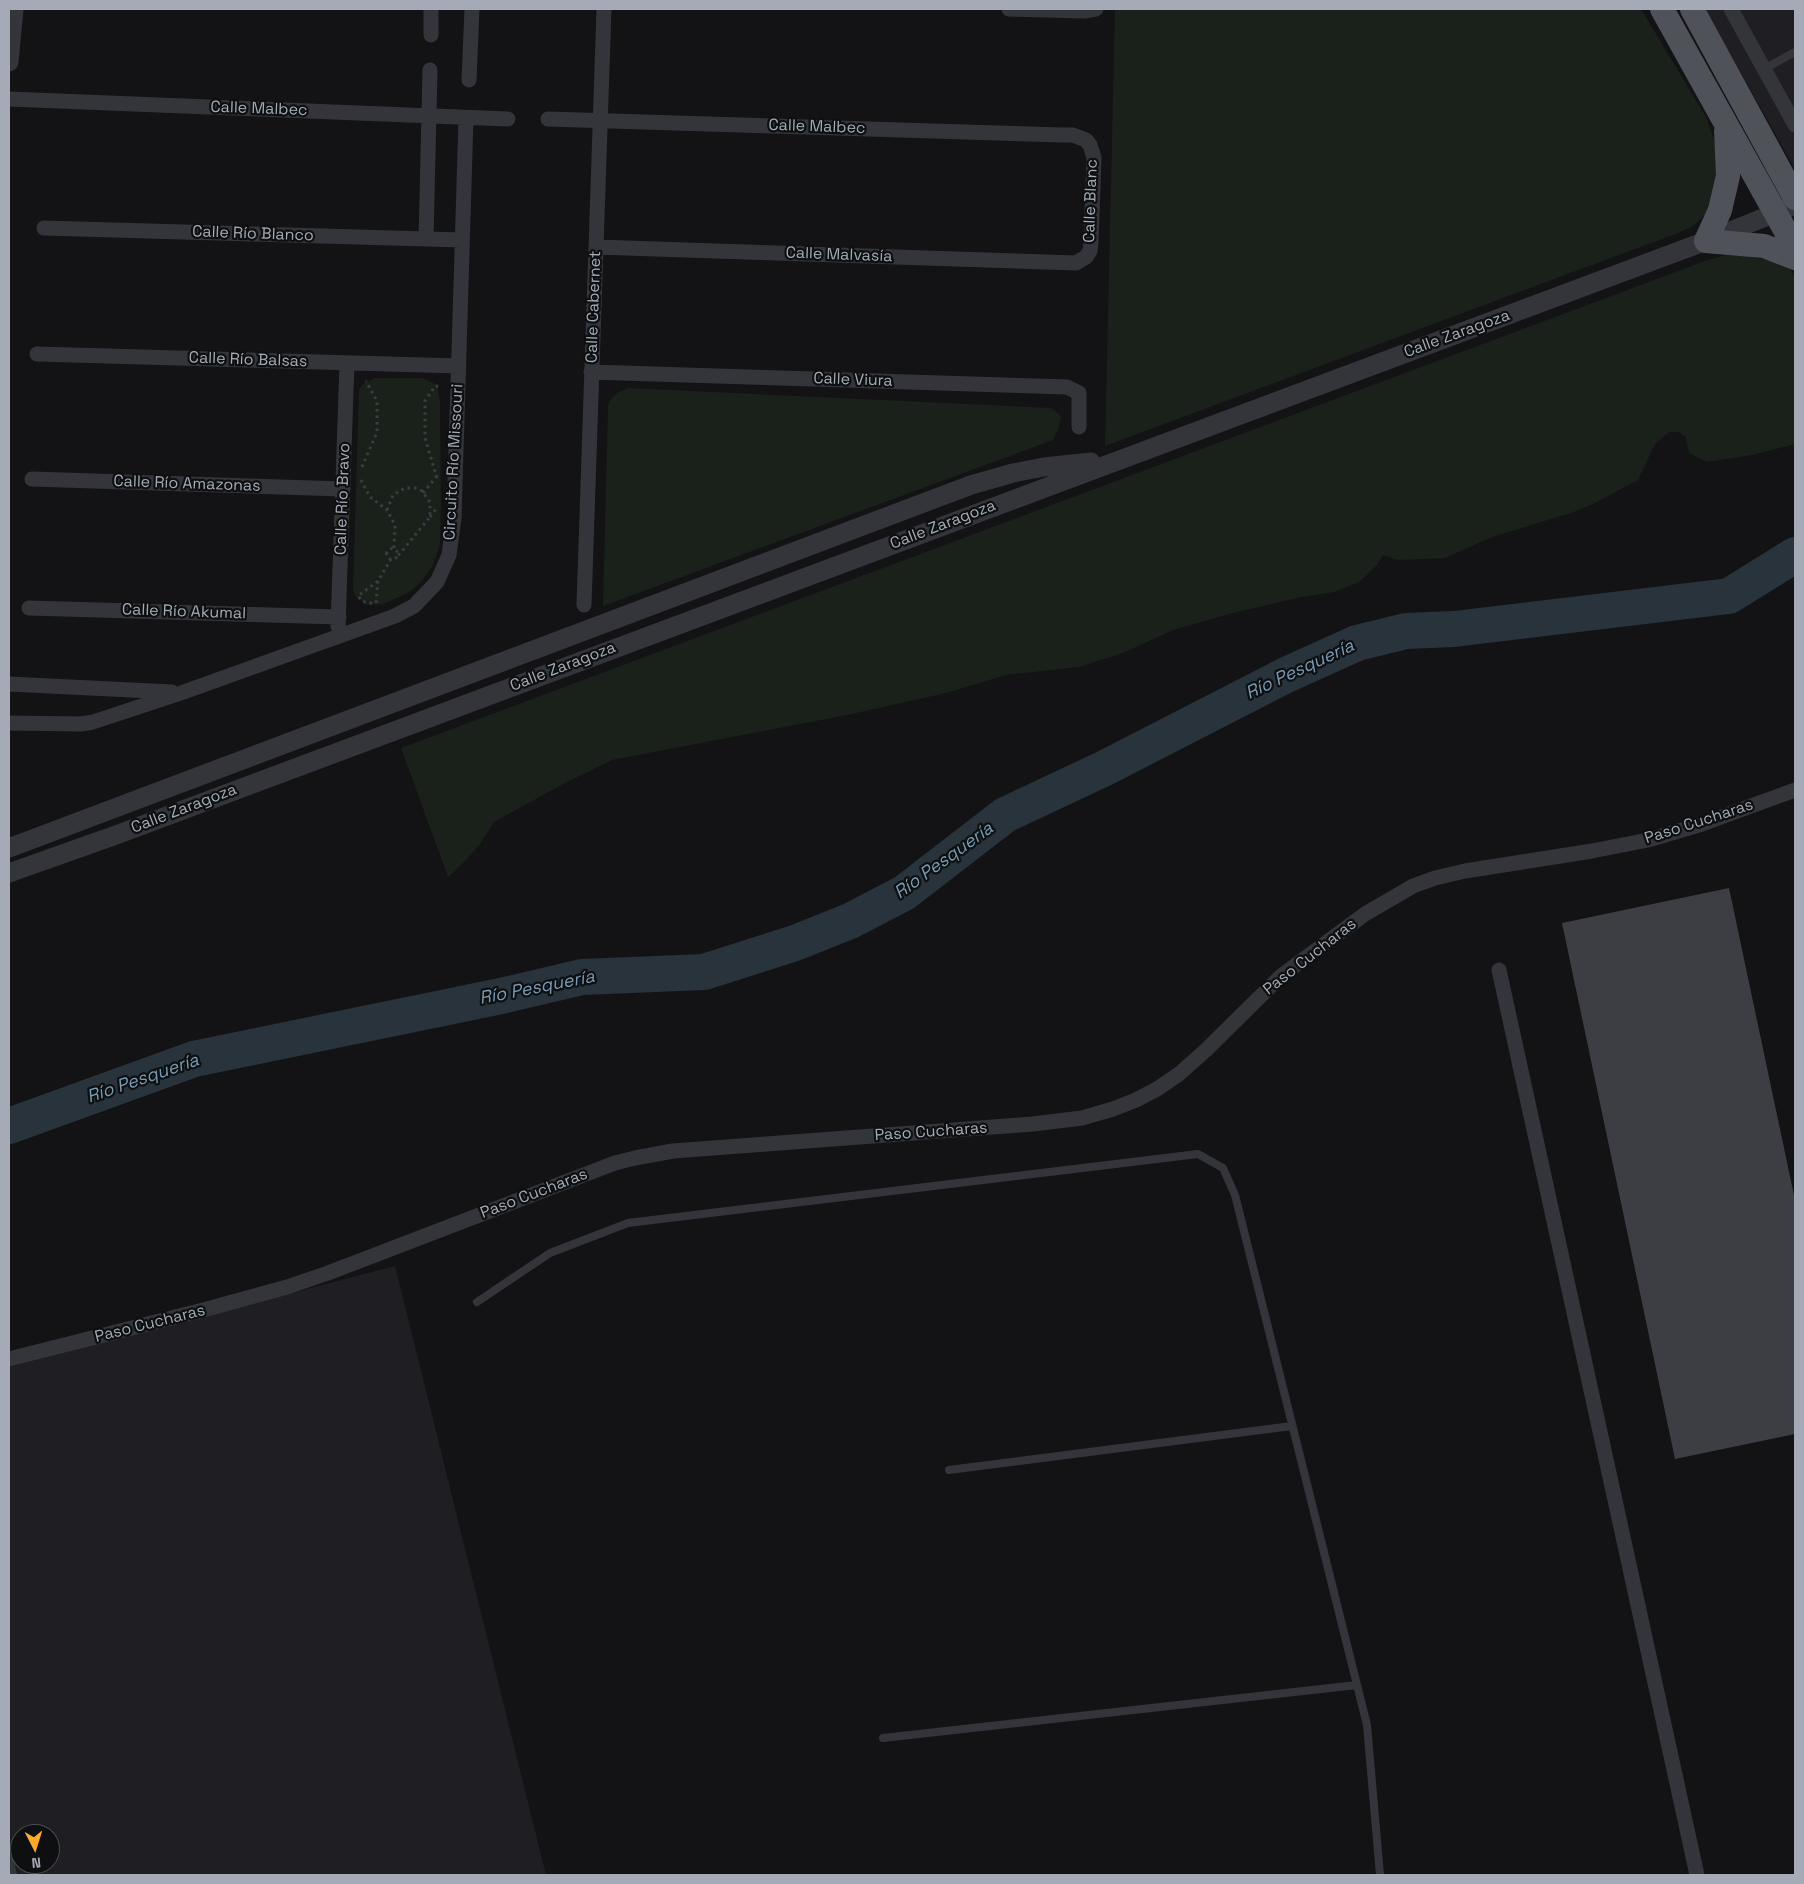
<!DOCTYPE html>
<html>
<head>
<meta charset="utf-8">
<style>
	body { margin:0 }
	#map { position:relative; width:1804px; height:1884px; overflow:hidden; background:#131316; font-family:"Space Grotesk",sans-serif }
	canvas { display:block }
	.frame { position:absolute; inset:0; border:10px solid #a4abb7; pointer-events:none }
	.north { position:absolute; left:10px; top:1824px; width:50px; height:50px; box-sizing:border-box; background:#0e0f10; border:1px solid #4a4d53; border-radius:50%; rotate:175deg; font-size:14px; font-weight:700; line-height:20px; text-align:center; color:#a4abb7 }
	.north::after { content:''; display:block; margin:auto; width:18px; height:22px; background:#fa2; clip-path:polygon(50% 0,100% 100%,50% 72%,0 100%) }
</style>
</head>
<body>
<div id="map">
<canvas width="1804" height="1884"></canvas>
<div class="frame"></div>
<div class="north">N</div>
</div>
<script>
const ctx = document.querySelector('canvas').getContext('2d');
ctx.lineJoin = 'round';
function fill(path, color) { ctx.fillStyle = color; ctx.fill(path, 'evenodd'); }
const toPath = rows => new Path2D(rows.map(r => 'M' + r).join(''));
function strokePath(path, color, width, dash) { ctx.strokeStyle = color; ctx.lineWidth = width; ctx.lineCap = dash ? 'butt' : 'round'; ctx.setLineDash(dash || []); ctx.stroke(path); }
function drawText(font, color, halo, rows, align = 'center') {
  ctx.font = font + ' "Space Grotesk",sans-serif'; ctx.lineWidth = 4.5; ctx.setLineDash([]); ctx.textBaseline = 'middle'; ctx.strokeStyle = halo; ctx.fillStyle = color; for (const [text, x, y, turn = 0] of rows) {
    ctx.save(); ctx.translate(x, y); ctx.rotate((+turn || 0) * Math.PI / 180); ctx.textAlign = isNaN(turn) ? turn : align; if (halo) ctx.strokeText(text, 0, 0); ctx.fillText(text, 0, 0); ctx.restore();
  }
}
fill(toPath([
	[1705,9,1795,9,1795,169],
	[395,1266,546,1875,9,1875,9,1367],
	[20,1834,50,1834,50,1864,20,1864]
]), '#1f1f23');
fill(toPath([
	[1115,9,1641,9,1706,117,1714,140,1717,162,1715,185,1710,206,1701,219,1691,227,1678,233,1105,446],
	[1726,255,1748,256,1770,261,1791,270,1795,279,1795,444,1752,455,1707,462,1689,453,1686,437,1678,432,1669,432,1655,444,1638,480,1593,504,1571,513,1492,537,1445,558,1398,560,1383,555,1377,565,1359,582,1334,592,1297,598,1229,614,1173,630,1123,653,1079,667,1006,675,946,693,847,715,612,760,563,784,494,822,480,844,465,861,448,877,401,748,1705,261],
	[375,378,423,378,437,385,440,401,441,505,440,544,433,565,421,582,411,591,397,598,383,604,367,605,356,597,353,590,359,389,363,384],
	[628,388,1051,408,1058,413,1061,418,1058,430,1053,440,603,606,608,407,609,402,617,393]
]), '#19211a');
strokePath(toPath([
	[9,1126,194,1059,501,996,582,977,704,972,795,943,850,921,904,893,1005,815,1105,768,1286,675,1357,643,1406,631,1454,629,1729,596,1795,555]
]), '#28333b', 36);
fill(toPath([
	[1729,888,1795,1200,1795,1434,1675,1459,1562,923]
]), '#3d3e43');
strokePath(toPath([
	[362,467,377,432,377,401,366,381],
	[437,478,425,438,425,401,435,386,442,387],
	[361,480,370,497,387,510,395,525,394,549],
	[423,493,437,476],
	[387,510,393,495,405,488,415,488,422,491,430,502,430,517,397,557],
	[430,517,437,508],
	'386.5 554a5.5 5.5 0 1 1 11 0a5.5 5.5 0 1 1-11 0Z',
	[378,581,376,603,368,603,362,601,358,596,378,581,391,559]
]), '#3a3d42', 3, [2.5, 4]);
strokePath(toPath([
	[1764,69,1795,52],
	[477,1302,550,1253,628,1223,1198,1154,1223,1168,1235,1195,1367,1725,1380,1875],
	[949,1470,1292,1426],
	[883,1738,1357,1685],
	[9,1858,13,1875]
]), '#34353b', 8);
strokePath(toPath([
	[1009,9,1084,11,1096,9],
	[1731,9,1795,125],
	[431,35,431,9],
	[469,80,472,9],
	[9,99,508,119],
	[548,119,1062,135,1073,135,1086,140,1090,145,1092,151,1094,158,1091,242,1090,251,1086,257,1076,263,596,247],
	[44,228,462,240],
	[426,239,430,70],
	[37,354,459,366],
	[591,372,1067,387,1079,393,1079,427],
	[32,479,343,489],
	[584,605,604,9],
	[29,608,339,617],
	[338,626,347,363],
	[9,684,172,692],
	[9,723,81,724,93,722,181,693,395,616,414,606,437,582,449,555,454,518,466,118],
	[1499,970,1697,1875],
	[9,1359,207,1309,287,1287,328,1273,615,1163,635,1158,673,1151,1033,1124,1082,1118,1113,1109,1136,1100,1157,1089,1179,1074,1206,1050,1281,976,1365,914,1413,886,1435,878,1465,871,1592,851,1648,840,1702,824,1795,790]
]), '#34353b', 15);
strokePath(toPath([
	[9,62,14,9],
	[9,848,971,485,1013,473,1044,467,1091,462],
	[9,873,116,835,1706,241,1795,205]
]), '#34353b', 19);
strokePath(toPath([
	[1662,9,1795,248],
	[1692,9,1795,198],
	[1726,131,1728,176,1720,210,1706,241,1764,246,1795,258]
]), '#50525a', 24);
drawText('16px', '#a4abb7', '#0e0f10', [
	["Calle Malbec",259,109,2],
	["Calle Malbec",817,127,2],
	["Calle Blanc",1091,201,-88],
	["Calle Río Blanco",253,234,2],
	["Calle Malvasía",839,255,2],
	["Calle Cabernet",594,307,-88],
	["Calle Zaragoza",1457,334,-20],
	["Calle Río Balsas",248,360,2],
	["Calle Viura",853,380,2],
	["Circuito Río Missouri",454,462,-87],
	["Calle Río Amazonas",187,484,2],
	["Calle Río Bravo",343,499,-88],
	["Calle Zaragoza",943,525,-21],
	["Calle Río Akumal",184,612,2],
	["Calle Zaragoza",563,667,-21],
	["Calle Zaragoza",184,809,-21],
	["Paso Cucharas",1699,822,-18],
	["Paso Cucharas",1310,957,-38],
	["Paso Cucharas",931,1132,-4],
	["Paso Cucharas",534,1194,-21],
	["Paso Cucharas",150,1324,-14]
]);
drawText('italic 18px', '#769cb6', '#0e0f10', [
	["Río Pesquería",1300,670,-25],
	["Río Pesquería",944,861,-36],
	["Río Pesquería",537,988,-11],
	["Río Pesquería",143,1079,-19]
]);
</script>
</body>
</html>
